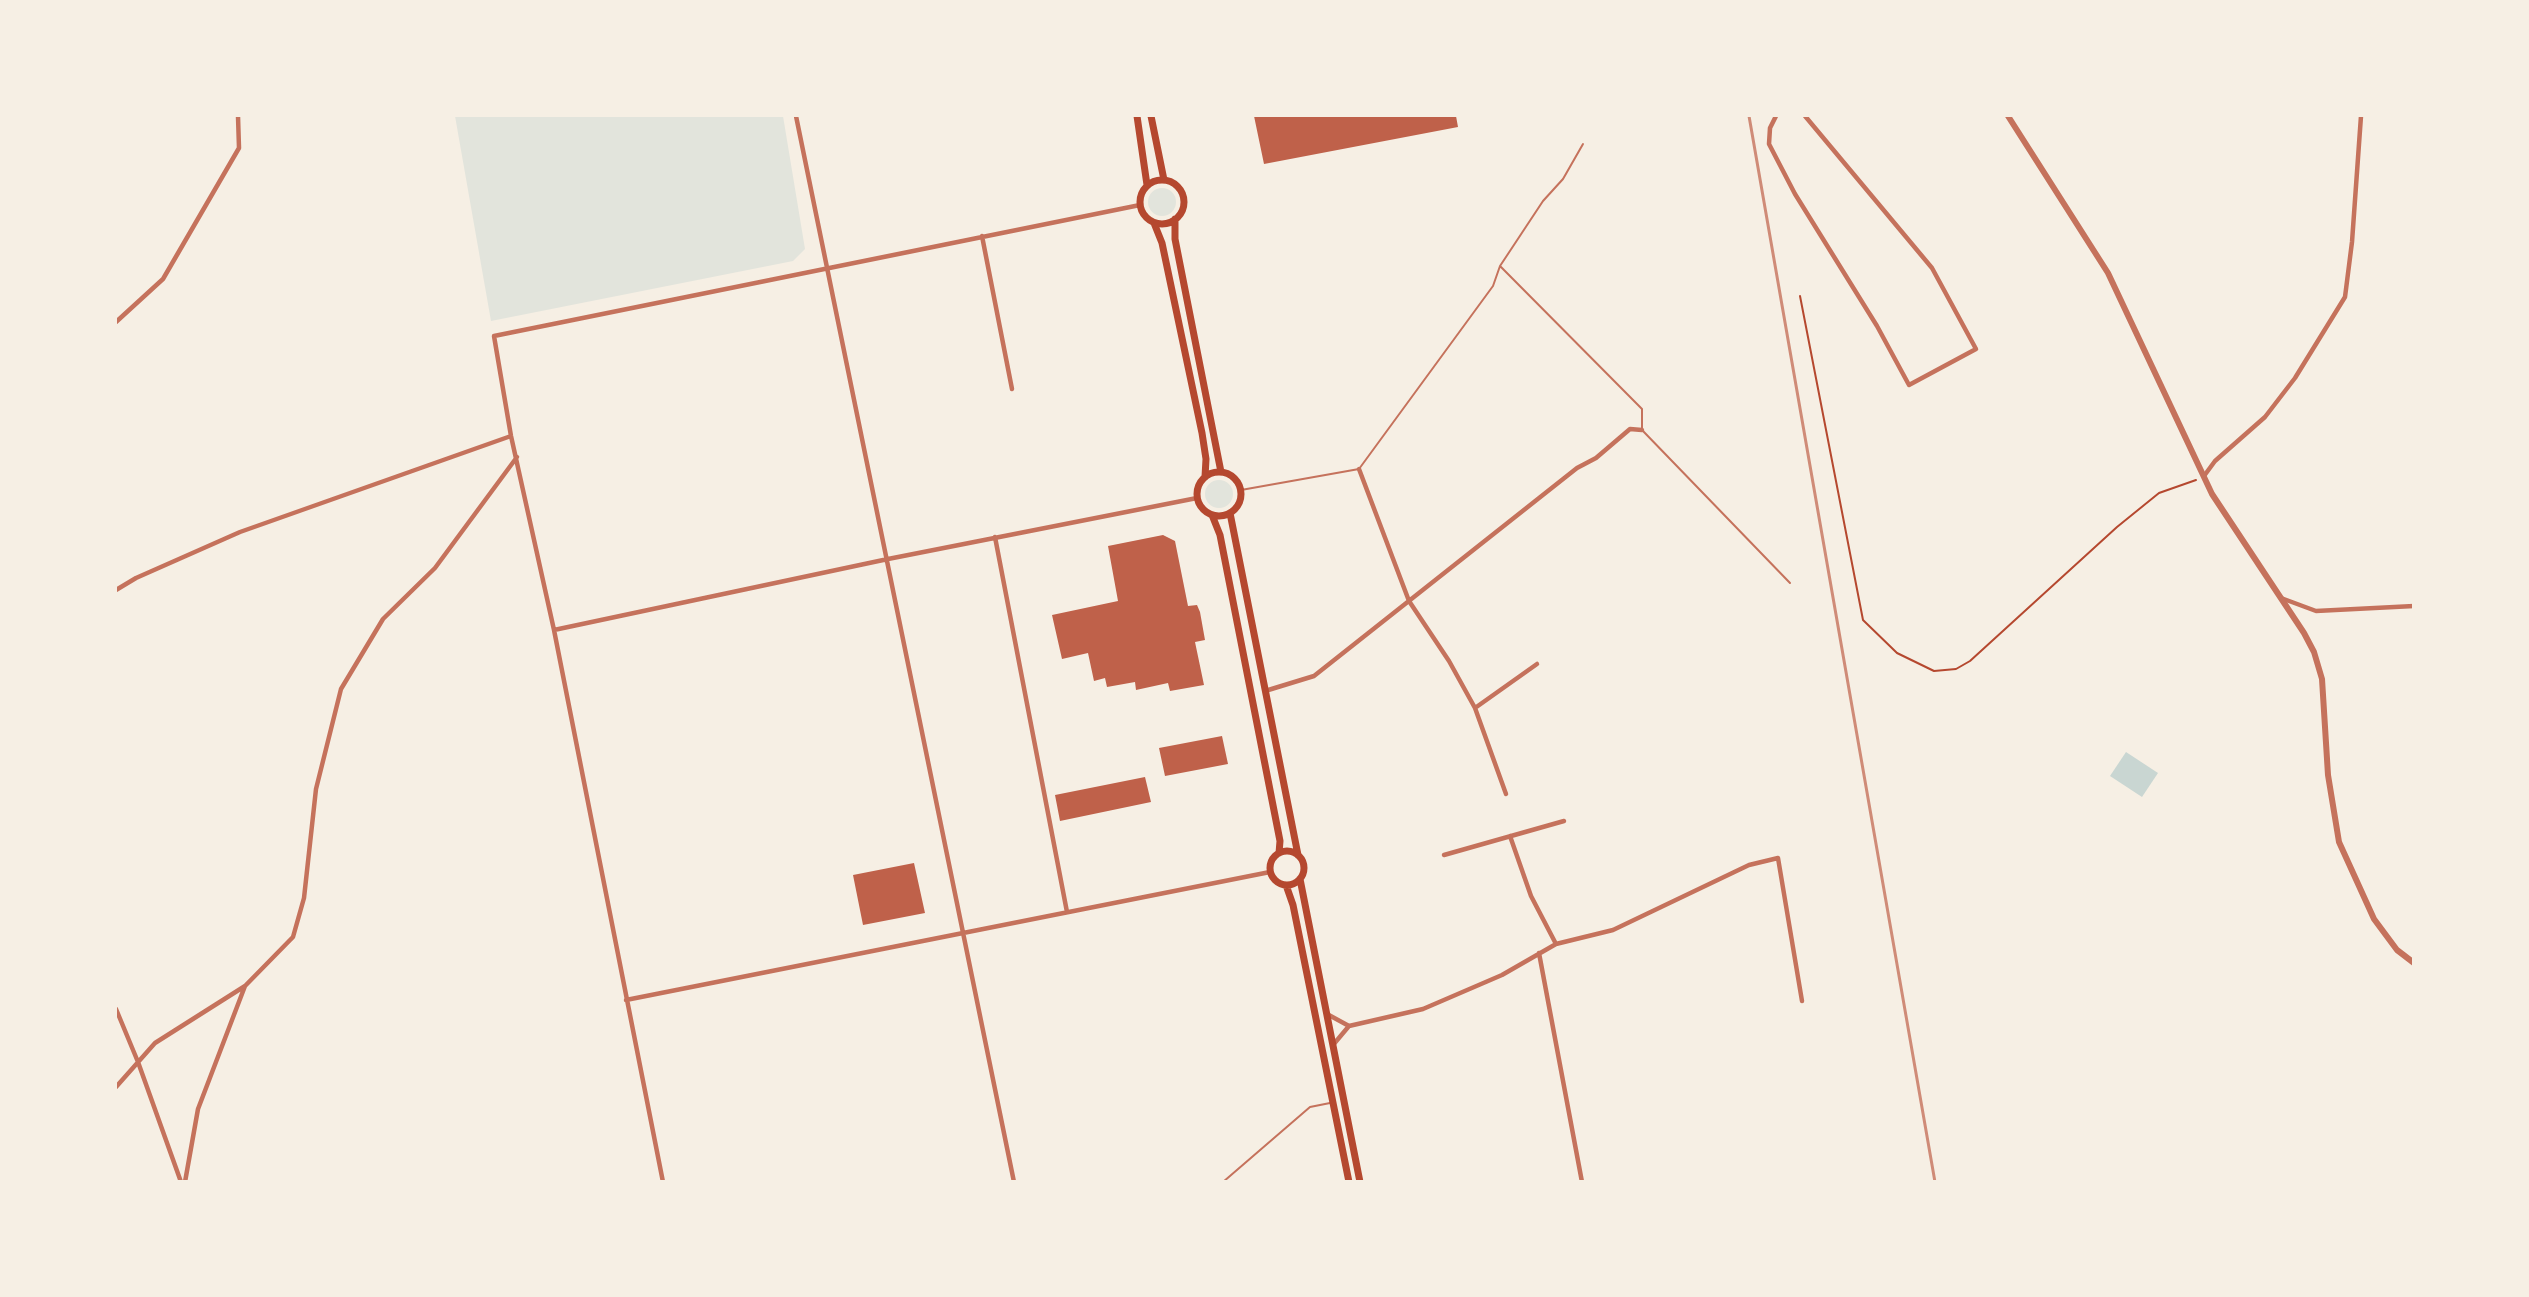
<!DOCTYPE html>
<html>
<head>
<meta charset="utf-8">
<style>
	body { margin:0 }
	#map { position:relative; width:2529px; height:1297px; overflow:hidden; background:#f6efe4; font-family:"IBM Plex Sans",sans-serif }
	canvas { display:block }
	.frame { position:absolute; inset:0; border:117px solid #f6efe4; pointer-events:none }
</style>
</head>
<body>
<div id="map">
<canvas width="2529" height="1297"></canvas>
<div class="frame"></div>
</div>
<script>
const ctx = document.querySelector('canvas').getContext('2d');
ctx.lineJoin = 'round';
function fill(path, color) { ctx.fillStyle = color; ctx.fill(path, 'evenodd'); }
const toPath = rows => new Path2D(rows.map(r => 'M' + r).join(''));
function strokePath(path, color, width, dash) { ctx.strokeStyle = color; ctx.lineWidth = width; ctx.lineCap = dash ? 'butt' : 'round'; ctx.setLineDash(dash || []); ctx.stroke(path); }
fill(toPath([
	[455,116,783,116,805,249,793,261,491,321],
	'1148 202a14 14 0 1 1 28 0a14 14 0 1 1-28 0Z',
	'1205 494a14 14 0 1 1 28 0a14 14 0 1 1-28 0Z'
]), '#e2e4dc');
fill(toPath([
	[2126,752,2158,773,2142,797,2110,776]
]), '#c9d6d2');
fill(toPath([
	[1254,116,1456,116,1458,127,1264,164],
	[1163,535,1175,541,1188,606,1197,605,1200,612,1205,640,1195,642,1204,685,1170,691,1168,683,1136,690,1135,682,1107,687,1105,678,1094,681,1088,653,1062,659,1052,615,1118,601,1108,546],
	[1222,736,1228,764,1165,776,1159,748],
	[1145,777,1151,802,1060,821,1055,795],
	[914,863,925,913,863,925,853,875]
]), '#bf614a');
strokePath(toPath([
	[1800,296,1863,620,1897,653,1934,671,1956,669,1970,661,2117,527,2159,493,2196,480]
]), '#b5482f', 2);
strokePath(toPath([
	[1500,266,1642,409,1642,430,1790,583],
	[1241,490,1359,469,1493,286,1500,266,1543,201,1563,179,1583,144],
	[1223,1182,1310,1107,1330,1103]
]), '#c5725c', 2);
strokePath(toPath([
	[796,116,1014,1182],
	[1776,116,1770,128,1769,144,1795,194,1877,326,1909,385,1976,349,1932,268,1805,116],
	[982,236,1012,389],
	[116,322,163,279,239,148,238,116],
	[1359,469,1409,601,1449,661,1475,708,1537,664],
	[2204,476,2215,461,2265,417,2295,378,2345,297,2352,242,2361,116],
	[995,537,1067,912],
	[116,590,136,578,240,532,511,436],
	[2281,598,2316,611,2414,606],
	[554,630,888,559,1197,498],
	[1265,691,1314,676,1577,468,1596,458,1630,429,1642,430],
	[1475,708,1506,794],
	[1510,836,1531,896,1556,944],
	[1444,855,1564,821],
	[1539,953,1582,1182],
	[626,1000,1270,872],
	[116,1009,138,1062,181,1182],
	[1327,1014,1349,1026],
	[1333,1045,1349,1026,1423,1009,1502,975,1556,944,1613,930,1749,865,1778,858,1802,1001],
	[116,1087,155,1043,245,986,293,937,304,898,316,789,341,689,383,619,435,568,517,457],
	[185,1182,198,1109,245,986],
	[663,1182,554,630,511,436,494,336,1140,205]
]), '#c5725c', 4.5);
strokePath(toPath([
	[2008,116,2108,273,2212,494,2304,633,2314,652,2322,679,2328,775,2339,842,2374,919,2397,950,2414,963]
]), '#c5725c', 6);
strokePath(toPath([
	[1137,116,1147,185],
	[1151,116,1164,180],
	'1140 202a22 22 0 1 1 44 0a22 22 0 1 1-44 0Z',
	[1175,219,1175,239,1221,472],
	[1154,223,1162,243,1202,433,1206,459,1205,477],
	'1197 494a22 22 0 1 1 44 0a22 22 0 1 1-44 0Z',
	[1230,513,1298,855],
	[1212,515,1220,535,1280,841,1279,853],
	'1270 868a17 17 0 1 1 34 0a17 17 0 1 1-34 0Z',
	[1300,879,1360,1182],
	[1286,885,1293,905,1349,1182]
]), '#b5482f', 7);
strokePath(toPath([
	[1749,116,1935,1182]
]), '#cf8b77', 3);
</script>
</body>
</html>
